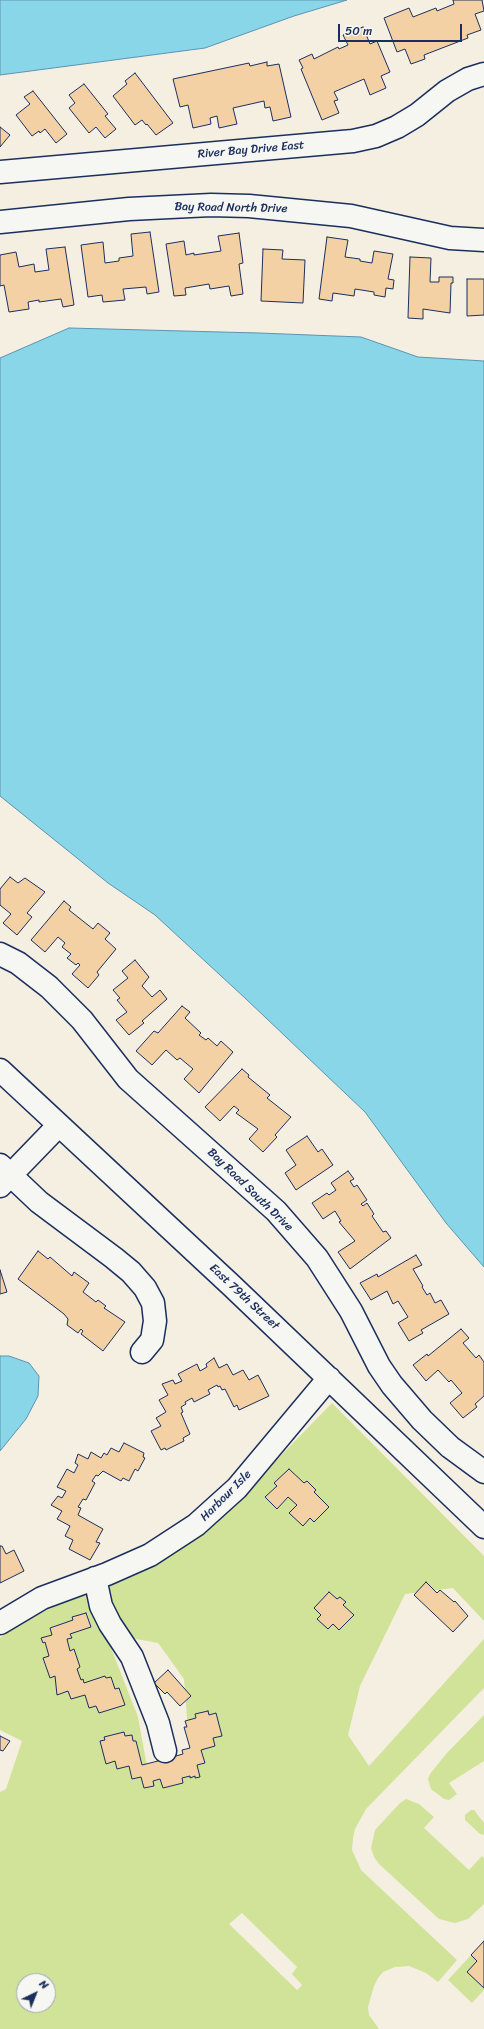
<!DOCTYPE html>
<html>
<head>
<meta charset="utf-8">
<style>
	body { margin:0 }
	#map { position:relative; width:484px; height:2029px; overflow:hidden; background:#f5efe2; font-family:Sriracha,sans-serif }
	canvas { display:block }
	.north { position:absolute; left:16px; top:1973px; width:40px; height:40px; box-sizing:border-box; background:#f6f6f2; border:1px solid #9ea6b7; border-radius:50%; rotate:43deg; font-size:11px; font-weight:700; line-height:16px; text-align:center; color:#1b2f5e }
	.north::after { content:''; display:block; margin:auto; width:14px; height:18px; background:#1b2f5e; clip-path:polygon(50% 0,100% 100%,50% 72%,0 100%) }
	.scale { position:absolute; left:338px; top:24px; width:124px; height:18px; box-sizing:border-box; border:2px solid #1b2f5e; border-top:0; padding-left:5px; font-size:12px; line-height:14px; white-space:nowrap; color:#1b2f5e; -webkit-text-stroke:3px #f6f6f2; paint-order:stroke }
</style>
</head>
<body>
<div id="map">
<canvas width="484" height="2029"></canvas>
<div class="north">N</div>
<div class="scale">50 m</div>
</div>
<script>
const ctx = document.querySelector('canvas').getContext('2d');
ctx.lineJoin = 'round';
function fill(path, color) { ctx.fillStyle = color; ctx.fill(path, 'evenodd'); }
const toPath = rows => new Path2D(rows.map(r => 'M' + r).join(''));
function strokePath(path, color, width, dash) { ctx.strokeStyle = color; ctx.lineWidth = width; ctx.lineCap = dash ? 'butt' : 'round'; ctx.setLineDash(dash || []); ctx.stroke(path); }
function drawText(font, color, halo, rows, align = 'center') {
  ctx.font = font + ' Sriracha,sans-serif'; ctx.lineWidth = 3; ctx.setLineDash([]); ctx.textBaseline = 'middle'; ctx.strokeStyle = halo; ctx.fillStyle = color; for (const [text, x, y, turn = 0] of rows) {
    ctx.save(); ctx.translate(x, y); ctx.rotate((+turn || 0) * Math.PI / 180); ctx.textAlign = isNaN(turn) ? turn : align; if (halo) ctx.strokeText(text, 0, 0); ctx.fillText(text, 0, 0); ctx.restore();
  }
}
fill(toPath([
	[332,1403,484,1556,484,1621,453,1588,405,1594,360,1686,348,1735,369,1766,484,1639,484,1688,366,1809,355,1829,353,1838,352,1850,361,1870,457,1960,438,1982,426,1973,409,1966,395,1967,383,1972,378,1978,374,1986,368,2007,369,2015,379,2029,0,2029,0,1792,6,1789,22,1741,0,1730,0,1638,11,1628,65,1601,90,1594,138,1717,148,1772,191,1768,184,1679,158,1643,131,1638,113,1606,108,1578,155,1561,220,1518],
	[242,1913,297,1967,292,1974,302,1985,297,1990,229,1924],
	[24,1981,48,1981,48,2005,24,2005],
	[484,1715,484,1761,449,1783,457,1794,449,1800,444,1799,431,1789,428,1779,430,1774,446,1754],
	[406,1799,419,1804,434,1817,424,1828,469,1870,482,1856,484,1858,484,1904,468,1919,455,1923,439,1919,379,1864,374,1857,371,1848,375,1830,400,1803],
	[471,1810,474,1810,484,1823,484,1835,480,1834,465,1820,465,1815],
	[471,1955,477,1961,484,1988,484,1990,472,2003,448,1980]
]), '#d0e398');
const water = toPath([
	[0,0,347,0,294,16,205,48,0,75,0,0],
	[69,328,259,333,361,337,418,357,484,361,484,1267,446,1223,365,1112,246,999,155,915,108,883,0,796,0,358,69,328],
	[0,1356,9,1356,29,1363,39,1376,38,1396,26,1419,0,1451,0,1356]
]);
fill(water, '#89d6e9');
strokePath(water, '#5d93b1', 1);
const building = toPath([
	[453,0,482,0,484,11,475,14,481,30,467,35,468,38,424,55,425,59,411,64,405,49,397,52,384,18,409,8,413,17,436,8,437,11,454,4,453,0],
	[363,27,370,44,377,41,390,72,381,76,386,88,370,95,364,79,334,92,338,100,334,101,339,113,322,120,301,69,303,68,299,60,312,54,314,59,338,47,339,49,348,45,343,35,363,27],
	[267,62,267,66,279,64,291,117,273,121,270,107,265,108,264,101,233,108,237,124,219,128,217,116,210,118,211,124,193,128,188,105,180,107,173,79,249,63,250,66,267,62],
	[135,73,173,123,156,135,147,124,146,125,142,120,135,125,113,96,127,84,125,81,135,73],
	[84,84,108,114,105,116,116,129,105,138,96,127,89,133,69,108,75,103,69,95,84,84],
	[33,91,67,134,56,143,45,129,40,133,39,131,32,136,16,115,30,104,24,97,33,91],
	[0,127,10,135,0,147,0,127],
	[150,232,159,292,147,294,146,287,123,289,125,300,103,302,102,295,88,297,81,245,103,242,105,263,119,261,119,258,133,256,131,234,150,232],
	[239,233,243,263,239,264,243,294,231,296,229,286,210,289,209,284,185,288,186,295,174,296,166,244,184,241,186,255,194,253,194,255,221,251,218,236,239,233],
	[327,237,348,240,345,257,360,259,360,261,372,263,374,251,393,254,388,279,394,280,393,289,386,288,385,297,374,295,374,292,355,289,354,296,333,293,332,301,319,299,327,237],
	[65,247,74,305,63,307,61,299,39,302,39,300,28,302,29,309,9,312,4,285,0,286,0,255,16,252,19,267,34,264,35,272,49,270,46,249,65,247],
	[263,249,283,250,282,259,305,260,303,303,261,301,263,249],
	[410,257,431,258,430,282,439,282,439,277,453,277,453,283,451,283,450,313,423,309,423,319,408,318,410,257],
	[467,279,484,279,484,315,467,316,467,279],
	[10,877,18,883,25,878,45,892,27,913,32,917,17,935,3,923,11,914,0,905,0,889,10,877],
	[64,901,71,907,69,910,93,929,98,923,110,933,105,939,116,949,97,972,99,975,88,988,72,974,80,965,78,963,76,965,67,958,71,954,62,947,65,943,58,937,45,952,31,940,64,901],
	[135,960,149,977,142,986,152,997,160,990,167,999,142,1021,144,1023,129,1035,116,1020,127,1012,117,1000,120,998,113,990,128,978,122,971,135,960],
	[182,1006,190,1012,185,1018,201,1033,199,1035,206,1040,208,1038,217,1046,221,1041,233,1052,199,1093,184,1079,193,1069,180,1058,177,1060,166,1050,152,1065,136,1051,154,1031,158,1033,182,1006],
	[242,1069,249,1075,248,1077,270,1095,267,1098,291,1117,275,1135,277,1137,263,1152,249,1139,258,1129,236,1113,239,1110,234,1106,220,1121,205,1107,242,1069],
	[307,1136,318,1152,322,1149,333,1165,296,1190,285,1173,296,1165,286,1150,307,1136],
	[348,1171,354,1179,350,1181,354,1187,357,1185,367,1200,361,1204,363,1206,367,1203,374,1214,372,1216,383,1232,386,1231,391,1238,350,1269,338,1252,355,1241,339,1222,341,1221,335,1211,323,1219,312,1203,327,1193,329,1195,336,1190,331,1183,348,1171],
	[38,1251,48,1259,50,1257,72,1276,74,1272,89,1283,83,1292,96,1302,98,1300,106,1306,104,1308,125,1322,103,1351,81,1334,83,1331,81,1329,78,1333,67,1325,68,1319,64,1314,18,1279,38,1251],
	[416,1255,422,1265,413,1269,423,1286,422,1287,427,1295,430,1293,435,1303,441,1300,449,1314,421,1330,423,1333,409,1341,398,1323,408,1317,398,1301,393,1304,387,1291,371,1300,360,1283,377,1274,378,1277,416,1255],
	[0,1270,7,1292,0,1294,0,1270],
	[461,1329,469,1338,463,1343,476,1358,479,1355,484,1362,484,1396,475,1404,477,1407,463,1418,450,1403,462,1393,451,1380,449,1382,438,1370,426,1381,413,1365,427,1354,428,1356,461,1329],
	[214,1358,219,1368,227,1364,233,1375,243,1370,249,1380,258,1375,269,1396,239,1410,237,1405,234,1407,225,1389,222,1390,220,1386,218,1387,217,1385,208,1390,210,1394,194,1402,192,1398,185,1402,186,1404,181,1407,183,1412,181,1413,190,1434,183,1438,184,1441,166,1450,165,1448,161,1450,151,1431,161,1426,156,1418,166,1412,159,1400,168,1395,162,1384,173,1380,175,1384,182,1381,178,1374,197,1364,200,1371,207,1367,206,1364,214,1358],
	[124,1443,144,1453,143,1457,145,1458,138,1471,135,1469,129,1481,123,1478,121,1481,103,1471,98,1476,96,1475,92,1481,95,1483,86,1500,83,1499,78,1507,81,1508,78,1515,103,1529,96,1542,100,1543,90,1560,69,1549,73,1540,65,1536,70,1526,57,1519,62,1511,51,1505,58,1496,62,1498,66,1491,57,1487,67,1469,74,1473,78,1465,75,1463,78,1454,88,1459,91,1452,101,1458,104,1453,107,1455,111,1448,119,1452,124,1443],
	[289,1469,304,1483,307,1481,316,1490,314,1492,329,1507,314,1522,310,1518,303,1526,289,1513,297,1505,288,1497,277,1509,265,1497,277,1486,274,1483,289,1469],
	[0,1546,2,1546,6,1554,14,1550,24,1571,0,1583,0,1546],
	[426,1582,437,1593,440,1590,454,1602,455,1601,468,1616,453,1632,414,1595,426,1582],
	[329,1592,337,1599,340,1597,346,1602,343,1605,354,1615,339,1630,333,1624,328,1629,317,1619,321,1615,314,1608,329,1592],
	[86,1613,91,1627,70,1634,72,1638,67,1639,70,1651,74,1649,80,1667,77,1669,81,1680,83,1679,84,1683,105,1676,106,1678,111,1677,115,1689,119,1688,125,1705,99,1713,96,1706,89,1708,85,1695,71,1699,68,1691,57,1695,55,1676,50,1678,43,1658,49,1656,45,1642,43,1643,41,1638,52,1635,50,1628,73,1620,72,1617,86,1613],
	[168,1670,191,1696,180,1706,167,1692,165,1694,154,1683,168,1670],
	[208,1711,209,1715,216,1713,222,1736,213,1738,215,1746,201,1750,205,1763,197,1765,200,1777,195,1778,195,1776,190,1778,190,1776,182,1778,183,1783,163,1788,160,1779,153,1781,154,1786,144,1788,141,1777,132,1779,129,1766,117,1769,115,1761,106,1764,100,1741,105,1740,104,1737,124,1732,125,1736,132,1735,133,1741,136,1741,142,1765,158,1761,157,1756,175,1752,176,1756,183,1754,182,1750,190,1748,184,1727,187,1727,185,1721,196,1718,195,1714,208,1711],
	[0,1736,10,1741,3,1751,0,1750,0,1736],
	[484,1941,484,1988,467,1972,477,1961,471,1955,484,1941]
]);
fill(building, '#f3d1a4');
strokePath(building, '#1b2f5e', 1);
const minor = toPath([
	[0,172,353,141,376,136,397,127,417,115,447,91,468,79,484,74],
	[0,222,129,209,211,205,249,206,351,216,450,238,484,240],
	[0,954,18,963,49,987,82,1020,128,1079,276,1211,317,1258,351,1311,379,1366,392,1385,422,1420,450,1447,484,1472],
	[0,1070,232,1286,484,1527],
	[0,1165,39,1202,114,1258,131,1272,145,1288,153,1303,155,1321,152,1340,142,1352],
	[0,1186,59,1125],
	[95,1578,101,1606,110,1624,132,1657,158,1723,165,1751],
	[0,1623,42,1598,107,1574,150,1555,196,1525,237,1488,329,1378]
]);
strokePath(minor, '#1b2f5e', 25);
strokePath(minor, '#f6f6f2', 22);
drawText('12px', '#1b2f5e', '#f6f6f2', [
	["River Bay Drive East",251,150,-5],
	["Bay Road North Drive",231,208,1],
	["Bay Road South Drive",250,1190,44],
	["East 79th Street",244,1297,43],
	["Harbour Isle",226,1496,-45]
]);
</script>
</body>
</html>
